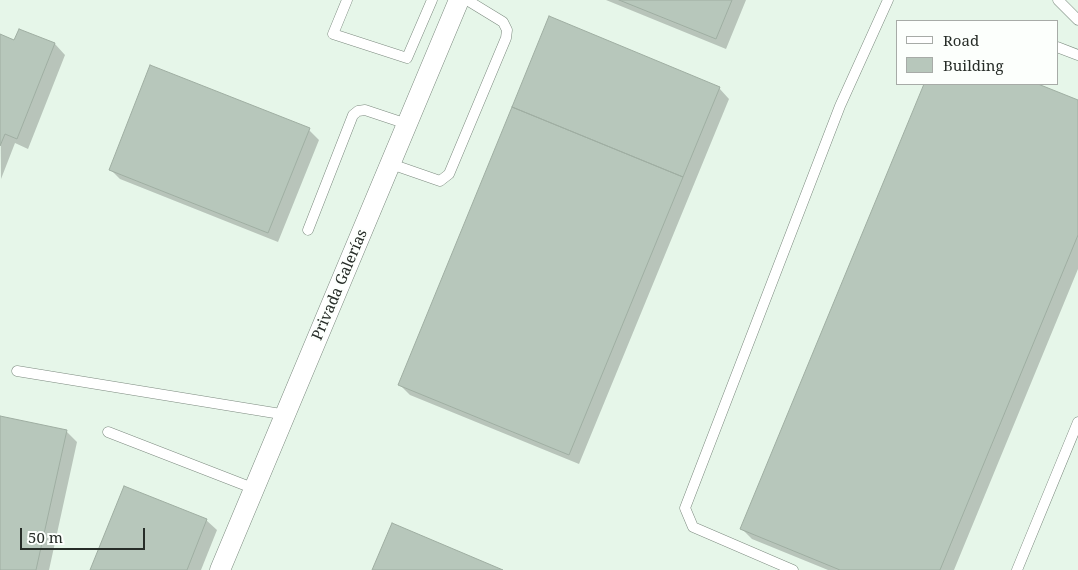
<!DOCTYPE html>
<html>
<head>
<meta charset="utf-8">
<style>
	body { margin:0 }
	#map { position:relative; width:1078px; height:570px; overflow:hidden; background:#e6f6e9; font-family:"Noto Serif",serif }
	canvas { display:block }
	.legend { position:absolute; left:896px; top:20px; width:162px; height:65px; box-sizing:border-box; background:#fcfffc; border:1px solid #a7aba7; margin:0; padding:6px 9px; list-style:none; font-size:15px; color:#272d28 }
	.legend li { display:flex; align-items:center; gap:10px; height:25px }
	.legend b { width:25px; border:1px solid #a7aba7 }
	.scale { position:absolute; left:20px; top:528px; width:125px; height:22px; box-sizing:border-box; border:2px solid #272d28; border-top:0; padding-left:6px; font-size:15px; line-height:18px; white-space:nowrap; color:#272d28; -webkit-text-stroke:4px #fcfffc; paint-order:stroke }
</style>
</head>
<body>
<div id="map">
<canvas width="1078" height="570"></canvas>
<ul class="legend">
<li><b style="height:6px;background:#fff"></b>Road</li>
<li><b style="height:14px;background:#b7c7bb"></b>Building</li>
</ul>
<div class="scale">50 m</div>
</div>
<script>
const ctx = document.querySelector('canvas').getContext('2d');
ctx.lineJoin = 'round';
function fill(path, color) { ctx.fillStyle = color; ctx.fill(path, 'evenodd'); }
const toPath = rows => new Path2D(rows.map(r => 'M' + r).join(''));
function strokePath(path, color, width, dash) { ctx.strokeStyle = color; ctx.lineWidth = width; ctx.lineCap = dash ? 'butt' : 'round'; ctx.setLineDash(dash || []); ctx.stroke(path); }
function drawText(font, color, halo, rows, align = 'center') {
  ctx.font = font + ' "Noto Serif",serif'; ctx.lineWidth = 4; ctx.setLineDash([]); ctx.textBaseline = 'middle'; ctx.strokeStyle = halo; ctx.fillStyle = color; for (const [text, x, y, turn = 0] of rows) {
    ctx.save(); ctx.translate(x, y); ctx.rotate((+turn || 0) * Math.PI / 180); ctx.textAlign = isNaN(turn) ? turn : align; if (halo) ctx.strokeText(text, 0, 0); ctx.fillText(text, 0, 0); ctx.restore();
  }
}
fill(toPath([
	[606,0,746,0,726,49],
	[19,30,55,44,65,55,28,149,15,143,1,179,0,35,15,42],
	[925,84,1035,84,1078,101,1078,269,954,570,828,570,752,539,742,529],
	[719,88,729,99,579,464,410,395,400,385],
	[309,130,319,140,278,242,120,179,110,169],
	[0,417,67,432,77,442,49,570,0,570],
	[206,520,217,530,201,570,91,570]
]), '#0003');
const building = toPath([
	[619,0,732,0,716,39,619,0],
	[549,16,720,87,683,177,512,107,549,16],
	[19,29,55,43,17,139,5,134,0,146,0,34,14,40,19,29],
	[150,65,310,128,268,233,109,170,150,65],
	[924,84,1038,84,1078,100,1078,235,940,570,840,570,740,529,924,84],
	[512,107,683,177,569,455,398,385,512,107],
	[0,416,67,430,36,570,0,570,0,416],
	[124,486,207,519,187,570,90,570,124,486],
	[392,523,503,570,372,570,392,523]
]);
fill(building, '#b7c7bb');
strokePath(building, '#9faea2', 1);
const service = toPath([
	[347,0,333,34,407,58,432,0],
	[1058,0,1078,20],
	[1057,47,1078,55],
	[391,164,440,181,449,174,506,38,507,30,503,22,467,0],
	[308,230,353,115,358,111,365,110,407,124],
	[17,371,287,415],
	[108,432,255,489],
	[793,570,693,527,685,508,840,106,888,0],
	[1017,570,1078,422]
]);
const minor = toPath([
	[220,570,459,0]
]);
strokePath(service, '#7c8a7f', 11);
strokePath(minor, '#7c8a7f', 21);
strokePath(service, '#fff', 10);
strokePath(minor, '#fff', 20);
drawText('15px', '#272d28', '#fcfffc', [
	["Privada Galerías",340,285,-67]
]);
</script>
</body>
</html>
